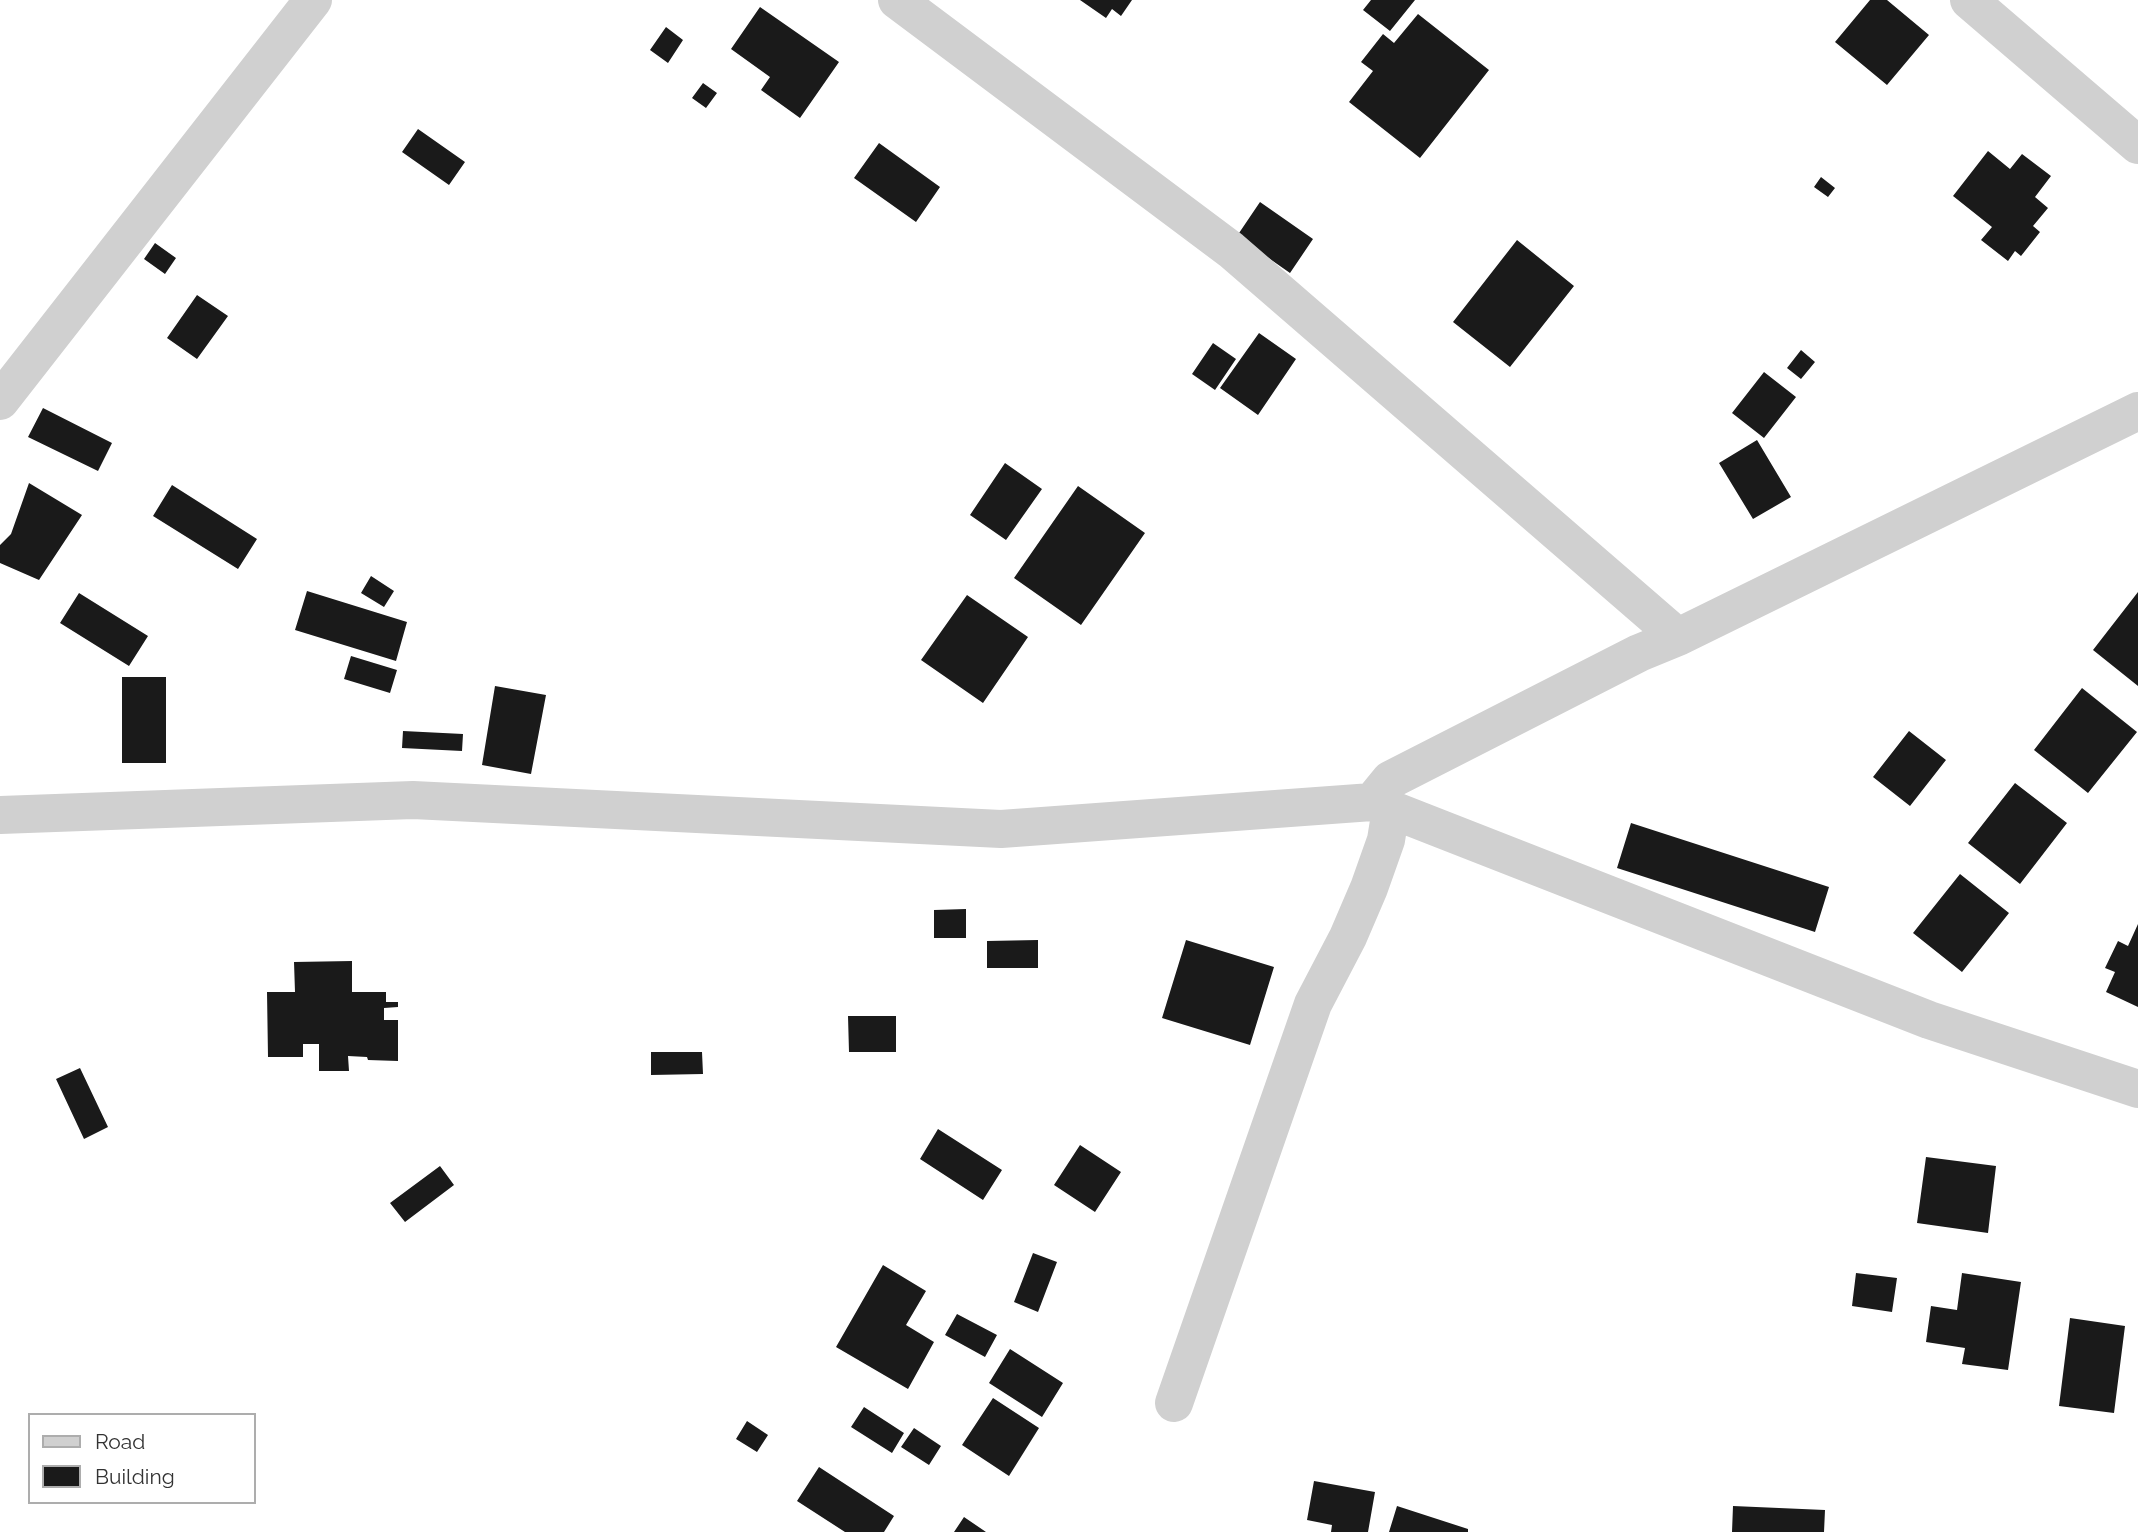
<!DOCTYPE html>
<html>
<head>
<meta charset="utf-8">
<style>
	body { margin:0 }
	#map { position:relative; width:2138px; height:1532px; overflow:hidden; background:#fff; font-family:Raleway,sans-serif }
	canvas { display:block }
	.legend { position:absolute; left:28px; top:1413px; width:228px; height:91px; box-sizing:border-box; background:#fff; border:2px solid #adadad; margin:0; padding:9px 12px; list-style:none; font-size:21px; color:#333 }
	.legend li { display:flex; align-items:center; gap:14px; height:35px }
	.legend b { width:35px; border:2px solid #adadad }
</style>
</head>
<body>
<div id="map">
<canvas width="2138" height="1532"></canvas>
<ul class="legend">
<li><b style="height:9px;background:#d0d0d0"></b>Road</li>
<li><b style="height:19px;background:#1a1a1a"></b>Building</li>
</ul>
</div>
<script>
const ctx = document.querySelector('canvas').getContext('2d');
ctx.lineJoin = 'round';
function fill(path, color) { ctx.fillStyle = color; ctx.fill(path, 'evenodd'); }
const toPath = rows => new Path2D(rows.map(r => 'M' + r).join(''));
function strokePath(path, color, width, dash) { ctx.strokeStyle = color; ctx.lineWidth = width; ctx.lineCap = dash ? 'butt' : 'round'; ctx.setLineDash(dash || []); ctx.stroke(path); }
fill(toPath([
	[1080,0,1132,0,1121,16,1112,9,1106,18],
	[1371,0,1415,0,1390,31,1363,10],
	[1870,0,1887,0,1929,35,1887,85,1835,42],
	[760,7,839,62,800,118,761,90,770,77,731,49],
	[1418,14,1489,70,1420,158,1349,102,1373,71,1361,62,1383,34,1394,43],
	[666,27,683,40,668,63,650,50],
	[703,83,717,93,706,108,692,98],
	[418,129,465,162,449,185,402,152],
	[879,143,940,187,916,222,854,178],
	[1988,151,2010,169,2022,154,2051,176,2035,197,2048,208,2033,226,2040,232,2021,256,2015,251,2008,261,1981,240,1992,227,1953,196],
	[1821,177,1835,188,1828,197,1814,187],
	[1260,202,1313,239,1290,273,1237,236],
	[1517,240,1574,286,1510,367,1453,322],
	[155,243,176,258,165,274,144,259],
	[197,295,228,316,197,359,167,338],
	[1259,333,1296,359,1258,415,1220,388],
	[1213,343,1236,359,1215,390,1192,374],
	[1801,350,1815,362,1801,379,1787,368],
	[1764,372,1796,397,1764,438,1732,413],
	[43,408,112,443,98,471,28,437],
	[1757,440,1791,497,1753,519,1719,463],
	[1005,463,1042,489,1006,540,970,515],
	[29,483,82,515,39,580,0,563,0,545,11,534],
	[172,485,257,539,238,569,153,516],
	[1078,486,1145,533,1081,625,1014,578],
	[371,576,394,591,384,607,361,593],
	[307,591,407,622,396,661,295,630],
	[2138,592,2138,686,2093,650],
	[79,593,148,636,129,666,60,623],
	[967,595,1028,637,983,703,921,660],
	[351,656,397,670,390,693,344,679],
	[122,677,166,677,166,763,122,763],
	[495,686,546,695,531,774,482,765],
	[2082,688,2137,732,2088,793,2034,750],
	[403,731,463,734,462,751,402,748],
	[1909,731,1946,760,1910,806,1873,777],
	[2015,783,2067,823,2020,884,1968,843],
	[1631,823,1829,887,1815,932,1617,868],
	[1960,874,2009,913,1962,972,1913,933],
	[966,909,966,938,934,938,934,910],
	[2138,924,2138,1007,2106,992,2115,972,2105,968,2118,941,2128,946],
	[1038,940,1038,968,987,968,987,941],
	[1186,940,1274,967,1250,1045,1162,1018],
	[352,961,352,992,386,992,386,1002,398,1002,398,1007,384,1008,384,1020,398,1020,398,1061,368,1060,367,1057,348,1056,349,1071,319,1071,319,1044,303,1044,303,1057,268,1057,267,992,295,992,294,962],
	[848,1016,896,1016,896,1052,849,1052],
	[651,1052,702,1052,703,1074,651,1075],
	[80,1068,108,1127,84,1139,56,1079],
	[938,1129,1002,1170,983,1200,920,1159],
	[1080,1145,1121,1172,1095,1212,1054,1185],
	[1926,1157,1996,1166,1988,1233,1917,1223],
	[440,1166,454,1185,405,1222,390,1203],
	[1033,1253,1057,1262,1038,1312,1014,1302],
	[883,1265,926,1291,906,1325,934,1342,908,1389,836,1347],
	[1856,1273,1897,1278,1892,1312,1852,1306],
	[1962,1273,2021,1282,2008,1370,1962,1364,1965,1348,1926,1342,1931,1306,1957,1310],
	[957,1314,997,1335,985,1357,945,1335],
	[2070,1318,2125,1326,2114,1413,2059,1406],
	[1010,1349,1063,1383,1042,1417,989,1383],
	[993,1398,1039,1428,1009,1476,962,1445],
	[864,1407,904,1433,892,1453,851,1427],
	[747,1421,768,1435,757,1452,736,1439],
	[914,1428,941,1446,929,1465,901,1447],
	[819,1467,894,1516,884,1532,845,1532,797,1501],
	[1314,1481,1375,1492,1368,1532,1331,1532,1332,1525,1307,1520],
	[1397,1506,1468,1529,1468,1532,1389,1532],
	[1733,1506,1825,1510,1824,1532,1732,1532],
	[964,1517,986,1532,954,1532]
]), '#1a1a1a');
strokePath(toPath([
	[897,0,1231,250,1678,637],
	[1969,0,2138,145],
	[0,401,313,0],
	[1372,802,1929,1020,2138,1089],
	[0,815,413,800,1001,829,1372,802,1390,780,1639,653,1678,637,2138,411],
	[1174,1403,1313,1004,1348,937,1369,888,1386,840,1391,809]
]), '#d0d0d0', 38);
</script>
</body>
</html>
